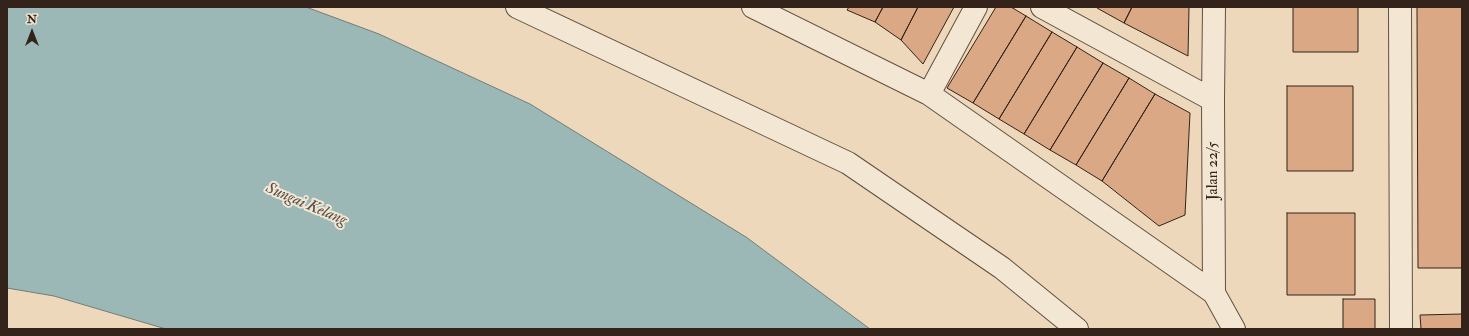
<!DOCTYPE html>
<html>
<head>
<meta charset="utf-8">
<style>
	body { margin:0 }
	#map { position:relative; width:1469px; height:336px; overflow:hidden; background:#edd8bb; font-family:"IM FELL Double Pica",serif }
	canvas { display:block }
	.frame { position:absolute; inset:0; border:8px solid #34231a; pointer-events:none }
	.north { position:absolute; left:12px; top:12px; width:40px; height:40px; -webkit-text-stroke:3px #f3e6d3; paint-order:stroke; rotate:0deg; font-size:11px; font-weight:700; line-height:16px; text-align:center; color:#34231a }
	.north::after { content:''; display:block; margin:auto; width:14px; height:18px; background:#34231a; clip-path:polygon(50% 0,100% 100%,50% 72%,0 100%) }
</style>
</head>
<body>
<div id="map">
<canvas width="1469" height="336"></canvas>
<div class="frame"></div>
<div class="north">N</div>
</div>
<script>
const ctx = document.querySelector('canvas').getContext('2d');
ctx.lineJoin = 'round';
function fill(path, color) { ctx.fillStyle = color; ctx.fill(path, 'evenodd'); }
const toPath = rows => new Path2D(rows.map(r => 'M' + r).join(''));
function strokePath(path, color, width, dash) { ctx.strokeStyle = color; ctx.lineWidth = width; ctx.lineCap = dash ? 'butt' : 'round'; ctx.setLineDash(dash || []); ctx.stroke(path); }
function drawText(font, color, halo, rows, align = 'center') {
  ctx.font = font + ' "IM FELL Double Pica",serif'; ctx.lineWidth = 4; ctx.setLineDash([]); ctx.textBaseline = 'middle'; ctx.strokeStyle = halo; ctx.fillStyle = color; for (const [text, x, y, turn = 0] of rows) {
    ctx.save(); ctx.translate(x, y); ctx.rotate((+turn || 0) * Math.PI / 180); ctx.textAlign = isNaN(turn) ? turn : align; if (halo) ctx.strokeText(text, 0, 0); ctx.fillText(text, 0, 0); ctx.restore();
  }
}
const water = toPath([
	[7,7,306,7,379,34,530,104,746,237,870,329,166,329,54,296,7,288,7,7]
]);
fill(water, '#9bb8b7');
strokePath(water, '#727c78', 1);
const building = toPath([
	[849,7,883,7,875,22,847,10,849,7],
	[883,7,918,7,901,40,875,22,883,7],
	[918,7,954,7,923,64,901,40,918,7],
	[996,7,1011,7,1026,16,973,103,947,88,996,7],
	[1097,7,1132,7,1124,23,1097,8,1097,7],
	[1132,7,1189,7,1188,56,1124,23,1132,7],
	[1293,7,1358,7,1358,52,1293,52,1293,7],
	[1417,7,1462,7,1462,268,1418,268,1417,7],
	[1026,16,1052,32,999,119,973,103,1026,16],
	[1052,32,1077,47,1024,134,999,119,1052,32],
	[1077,47,1103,63,1050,150,1024,134,1077,47],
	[1103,63,1129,78,1076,165,1050,150,1103,63],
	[1129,78,1155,94,1102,181,1076,165,1129,78],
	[1287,86,1353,86,1353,171,1287,171,1287,86],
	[1155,94,1190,113,1185,215,1159,226,1102,181,1155,94],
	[1287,213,1355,213,1355,295,1287,295,1287,213],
	[1343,299,1375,299,1375,329,1343,329,1343,299],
	[1462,314,1462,329,1421,329,1420,315,1462,314]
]);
fill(building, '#daa884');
strokePath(building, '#34231a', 1);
const minor = toPath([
	[517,7,848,163,1002,268,1077,329],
	[753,7,929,94,1214,293],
	[1042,7,1213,100],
	[1214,7,1213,100,1214,293,1234,329],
	[1400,7,1401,329],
	[929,94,976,7]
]);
strokePath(minor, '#625042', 24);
strokePath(minor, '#f3e6d3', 22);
drawText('15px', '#34231a', '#f3e6d3', [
	["Jalan 22/5",1214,171,-90]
]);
drawText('italic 16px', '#535049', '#f3e6d3', [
	["Sungai Kelang",306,205,23]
]);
</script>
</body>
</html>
